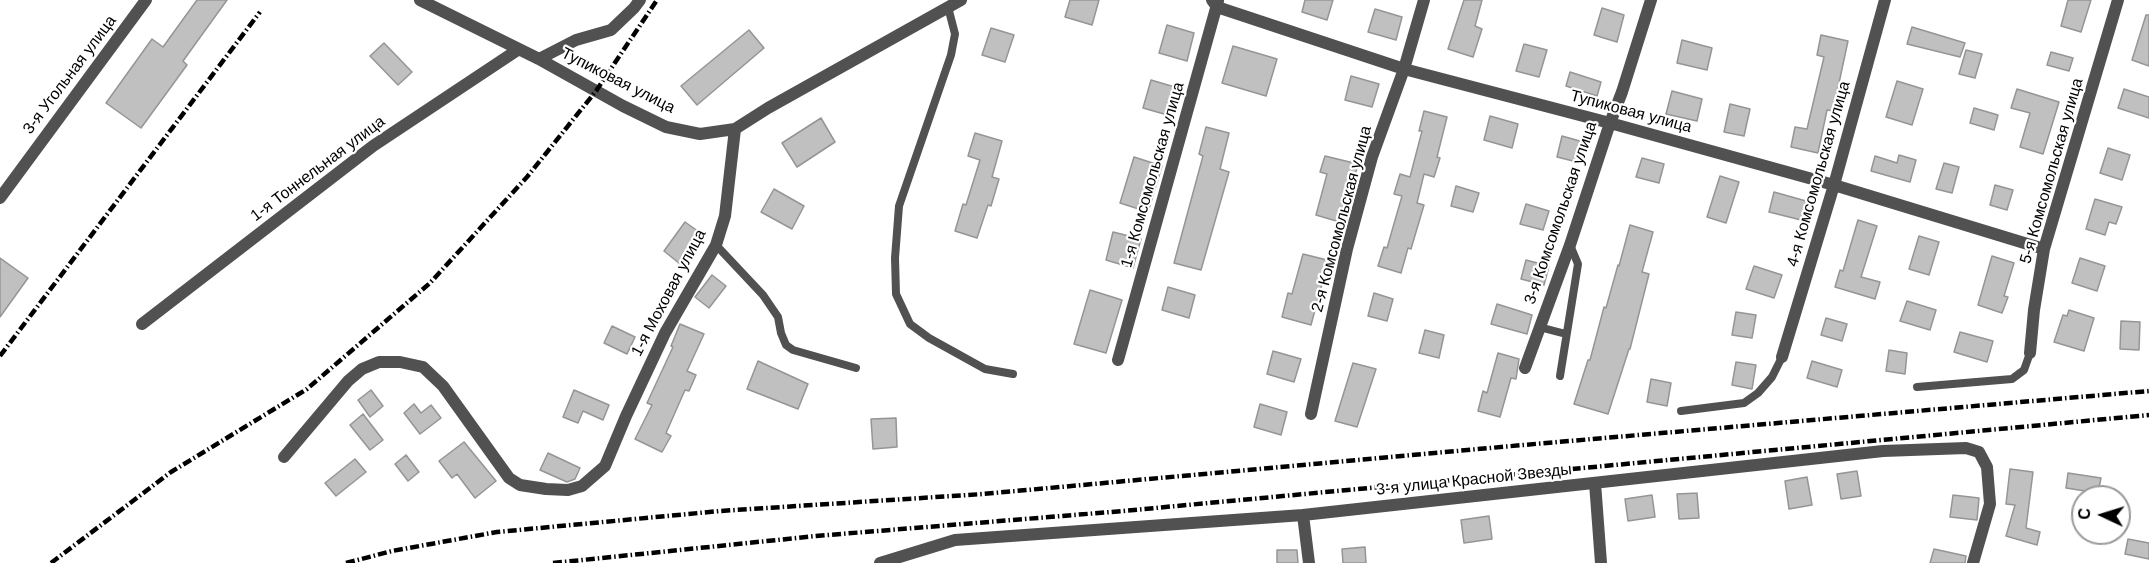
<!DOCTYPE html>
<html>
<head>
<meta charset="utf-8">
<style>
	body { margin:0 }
	#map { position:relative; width:2149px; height:563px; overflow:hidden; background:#fff; font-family:Arial,sans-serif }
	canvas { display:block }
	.north { position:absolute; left:2071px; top:485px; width:60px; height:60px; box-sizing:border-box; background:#fff; border:2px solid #999; border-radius:50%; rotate:274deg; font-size:16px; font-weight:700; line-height:24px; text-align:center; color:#000 }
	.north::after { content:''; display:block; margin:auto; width:21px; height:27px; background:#000; clip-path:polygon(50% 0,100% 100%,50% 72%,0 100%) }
</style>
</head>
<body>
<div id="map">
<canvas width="2149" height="563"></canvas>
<div class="north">С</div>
</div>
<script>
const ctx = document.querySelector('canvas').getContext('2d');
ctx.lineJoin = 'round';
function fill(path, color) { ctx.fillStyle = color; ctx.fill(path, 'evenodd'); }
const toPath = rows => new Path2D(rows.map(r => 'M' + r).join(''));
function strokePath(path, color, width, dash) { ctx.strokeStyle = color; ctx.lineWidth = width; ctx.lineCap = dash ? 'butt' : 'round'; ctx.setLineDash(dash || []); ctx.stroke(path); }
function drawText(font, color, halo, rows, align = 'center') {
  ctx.font = font + ' Arial,sans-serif'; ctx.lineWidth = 4.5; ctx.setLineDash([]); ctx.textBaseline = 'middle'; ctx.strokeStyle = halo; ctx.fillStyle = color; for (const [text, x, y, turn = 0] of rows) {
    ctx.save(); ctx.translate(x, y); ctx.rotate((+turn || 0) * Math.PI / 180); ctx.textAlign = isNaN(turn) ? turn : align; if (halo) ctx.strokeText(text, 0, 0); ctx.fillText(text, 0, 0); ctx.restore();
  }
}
const building = toPath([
	[197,0,227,0,183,61,187,65,141,128,106,103,152,39,163,47,197,0],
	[1070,0,1099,0,1092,25,1065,17,1070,0],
	[1305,0,1333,0,1327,20,1302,12,1305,0],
	[1464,0,1482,0,1475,26,1482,29,1473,57,1448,49,1464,0],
	[2068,0,2091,0,2081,32,2061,26,2068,0],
	[1602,8,1624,15,1617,42,1594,35,1602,8],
	[1375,9,1402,17,1396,40,1368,32,1375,9],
	[2146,15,2149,15,2149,66,2132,60,2146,15],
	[1167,25,1194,33,1187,61,1159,53,1167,25],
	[1912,27,1965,43,1960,57,1907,44,1912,27],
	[991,28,1014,35,1005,62,982,55,991,28],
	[749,30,764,48,697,105,681,86,749,30],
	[1821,35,1848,41,1833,111,1827,110,1818,153,1791,147,1795,127,1807,129,1824,57,1817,55,1821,35],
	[1682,40,1712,48,1707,70,1677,63,1682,40],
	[384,43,412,72,398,85,370,56,384,43],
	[1524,44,1547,50,1539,77,1516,71,1524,44],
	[1233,46,1277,59,1266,96,1222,83,1233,46],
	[1966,50,1982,54,1975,78,1959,74,1966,50],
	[2051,52,2073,58,2069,71,2047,65,2051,52],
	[1570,72,1601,82,1597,96,1566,86,1570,72],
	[1351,76,1379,84,1372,107,1345,100,1351,76],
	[1151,80,1178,88,1171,116,1143,108,1151,80],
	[1897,81,1923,89,1912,125,1886,117,1897,81],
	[2017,89,2059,102,2043,154,2020,147,2030,113,2011,108,2017,89],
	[2124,89,2149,97,2149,118,2118,108,2124,89],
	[1672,91,1702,99,1697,121,1666,114,1672,91],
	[1730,104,1750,109,1744,136,1724,132,1730,104],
	[1974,108,1998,115,1994,130,1970,123,1974,108],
	[1424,111,1447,117,1437,157,1440,158,1434,177,1424,174,1417,203,1424,205,1411,249,1408,248,1401,273,1378,266,1384,247,1387,248,1402,196,1394,194,1400,174,1410,177,1422,131,1419,131,1424,111],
	[1490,116,1518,124,1512,148,1484,140,1490,116],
	[821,118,835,142,797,167,782,143,821,118],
	[1206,127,1229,133,1220,169,1229,172,1201,270,1174,263,1203,156,1199,154,1206,127],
	[975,133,1002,141,992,177,999,179,991,206,988,205,977,238,955,231,963,204,966,205,980,160,968,156,975,133],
	[1562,136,1587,143,1581,163,1557,157,1562,136],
	[2108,148,2130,155,2122,180,2100,173,2108,148],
	[1899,155,1916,160,1910,182,1871,171,1875,156,1897,163,1899,155],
	[1325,156,1358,164,1343,223,1316,215,1327,174,1320,172,1325,156],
	[1134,157,1162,166,1148,212,1120,203,1134,157],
	[1642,158,1664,164,1659,183,1636,177,1642,158],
	[1944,163,1959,167,1952,193,1936,189,1944,163],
	[1720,176,1739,182,1726,223,1707,217,1720,176],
	[1995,185,2013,190,2007,210,1990,205,1995,185],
	[1456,186,1479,193,1473,212,1451,206,1456,186],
	[774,189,804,206,792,229,761,212,774,189],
	[1774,192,1806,201,1801,220,1769,212,1774,192],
	[2095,199,2122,207,2116,224,2109,222,2105,235,2086,229,2095,199],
	[1526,204,1549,211,1543,230,1520,224,1526,204],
	[1858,220,1877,226,1861,277,1880,282,1875,299,1835,287,1840,270,1843,271,1858,220],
	[685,222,702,234,680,264,664,251,685,222],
	[1630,225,1653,232,1642,272,1649,274,1630,349,1629,349,1608,414,1574,404,1588,360,1590,360,1604,307,1606,308,1618,265,1619,266,1630,225],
	[1113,232,1141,239,1133,268,1106,260,1113,232],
	[1919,236,1939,242,1929,275,1909,269,1919,236],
	[1303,254,1331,261,1324,284,1322,284,1311,325,1282,317,1288,293,1292,294,1303,254],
	[1992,256,2014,263,2004,296,2008,297,2002,313,1978,305,1992,256],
	[0,258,28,278,0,317,0,258],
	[2080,258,2105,266,2097,291,2072,283,2080,258],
	[1526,260,1549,266,1544,285,1521,279,1526,260],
	[1754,266,1782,275,1774,298,1746,289,1754,266],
	[712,275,726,286,709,308,695,297,712,275],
	[1168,287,1195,295,1189,318,1162,310,1168,287],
	[1090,290,1122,300,1106,353,1074,344,1090,290],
	[1374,293,1393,299,1387,321,1368,316,1374,293],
	[1907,301,1936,310,1930,330,1900,321,1907,301],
	[1497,304,1532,315,1527,334,1491,324,1497,304],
	[2069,310,2094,318,2084,351,2054,342,2063,315,2067,316,2069,310],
	[1736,312,1756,315,1752,338,1732,335,1736,312],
	[1826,318,1847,324,1842,341,1821,335,1826,318],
	[2121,321,2140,322,2139,350,2120,349,2121,321],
	[680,324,704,334,687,371,696,375,689,391,685,390,666,433,671,436,662,452,635,439,652,405,647,403,673,347,671,346,680,324],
	[612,326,635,337,627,354,604,343,612,326],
	[1425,330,1444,335,1439,358,1419,353,1425,330],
	[1960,332,1993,341,1987,362,1954,352,1960,332],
	[1889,350,1907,353,1905,374,1886,371,1889,350],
	[1273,351,1301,359,1294,382,1267,374,1273,351],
	[1498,353,1519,359,1516,379,1511,378,1500,417,1478,411,1483,391,1487,393,1498,353],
	[758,361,808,384,798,409,747,389,758,361],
	[1812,361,1842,370,1837,387,1807,378,1812,361],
	[1736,362,1756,365,1752,389,1732,385,1736,362],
	[1353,363,1376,369,1357,427,1335,421,1353,363],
	[1651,379,1671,383,1667,406,1647,402,1651,379],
	[371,390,383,406,370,417,358,400,371,390],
	[574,390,609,405,603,420,583,411,578,423,563,417,574,390],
	[414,404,421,413,431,405,441,418,420,434,404,413,414,404],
	[1260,404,1287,412,1281,435,1254,427,1260,404],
	[363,414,383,440,370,450,350,425,363,414],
	[896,418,897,447,873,449,871,419,896,418],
	[464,442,496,481,475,498,457,474,452,478,439,461,464,442],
	[548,453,580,468,575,479,567,482,540,470,548,453],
	[406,455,419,472,408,481,395,464,406,455],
	[355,459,366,472,336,496,325,483,355,459],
	[2010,469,2033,472,2026,528,2040,532,2037,545,2006,536,2015,505,2006,504,2010,469],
	[1857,471,1861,496,1841,499,1837,474,1857,471],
	[2068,473,2101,478,2098,493,2066,488,2068,473],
	[1807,477,1812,505,1789,509,1785,481,1807,477],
	[1697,493,1699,518,1679,519,1677,494,1697,493],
	[1652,495,1655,517,1628,521,1625,499,1652,495],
	[1953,495,1979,498,1977,520,1950,517,1953,495],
	[1489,516,1492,539,1464,543,1461,520,1489,516],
	[2128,539,2149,543,2149,559,2125,554,2128,539],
	[1365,547,1366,563,1343,563,1342,549,1365,547],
	[1934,549,1966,556,1965,563,1930,563,1934,549],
	[1277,550,1297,550,1298,563,1277,563,1277,550]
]);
fill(building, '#c0c0c0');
strokePath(building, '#959595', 1.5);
strokePath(toPath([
	[948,7,955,34,951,55,899,206,895,258,896,294,910,324,929,338,985,369,1013,374],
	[716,245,763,295,778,317,781,333,786,345,793,350,856,368],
	[1539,327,1566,334],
	[1560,376,1578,264,1570,245],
	[1917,387,2012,379,2024,370,2030,353],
	[1681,411,1744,403,1758,393,1772,377,1782,357]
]), '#515151', 8);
strokePath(toPath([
	[420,0,539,59,623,106,666,127,700,134,735,129,768,108,961,0],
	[1212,0,1217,7,1404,69,1610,123,1834,185,2044,249],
	[539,59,576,40,611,30,634,8,640,0],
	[0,198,146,0],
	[142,324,373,146,519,49],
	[2030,353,2034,310,2044,249,2118,0],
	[1782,357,1834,185,1885,0],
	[1118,360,1218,1],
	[1525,368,1570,245,1610,123,1622,92,1651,0],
	[1311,414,1347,249,1372,157,1404,69,1424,0],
	[284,457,348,381,362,369,379,362,400,362,423,367,443,386,509,478,520,485,546,489,568,490,582,486,605,466,626,416,665,333,716,245,725,216,735,129],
	[1595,483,1601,563],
	[1303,515,1309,563],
	[880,563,955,540,1303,515,1883,451,1966,448,1979,452,1987,467,1990,504,1973,563]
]), '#515151', 12);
strokePath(toPath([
	[0,356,260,12],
	[51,563,171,472,307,389,430,283,527,177,596,91,657,0],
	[346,563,392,551,497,532,720,511,983,494,1523,445,2149,391],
	[553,563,816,536,1123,511,2149,415]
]), '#000', 4.5, [9, 3, 1.5, 3]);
drawText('16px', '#000', '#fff', [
	["3-я Угольная улица",70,75,-53],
	["Тупиковая улица",618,81,27],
	["Тупиковая улица",1631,112,15],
	["1-я Тоннельная улица",318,169,-37],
	["5-я Комсомольская улица",2052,171,-74],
	["4-я Комсомольская улица",1819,174,-74],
	["1-я Комсомольская улица",1153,175,-74],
	["3-я Комсомольская улица",1561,213,-71],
	["2-я Комсомольская улица",1342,219,-75],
	["1-я Моховая улица",669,293,-62],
	["3-я улица Красной Звезды",1474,480,-6]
]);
</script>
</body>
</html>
